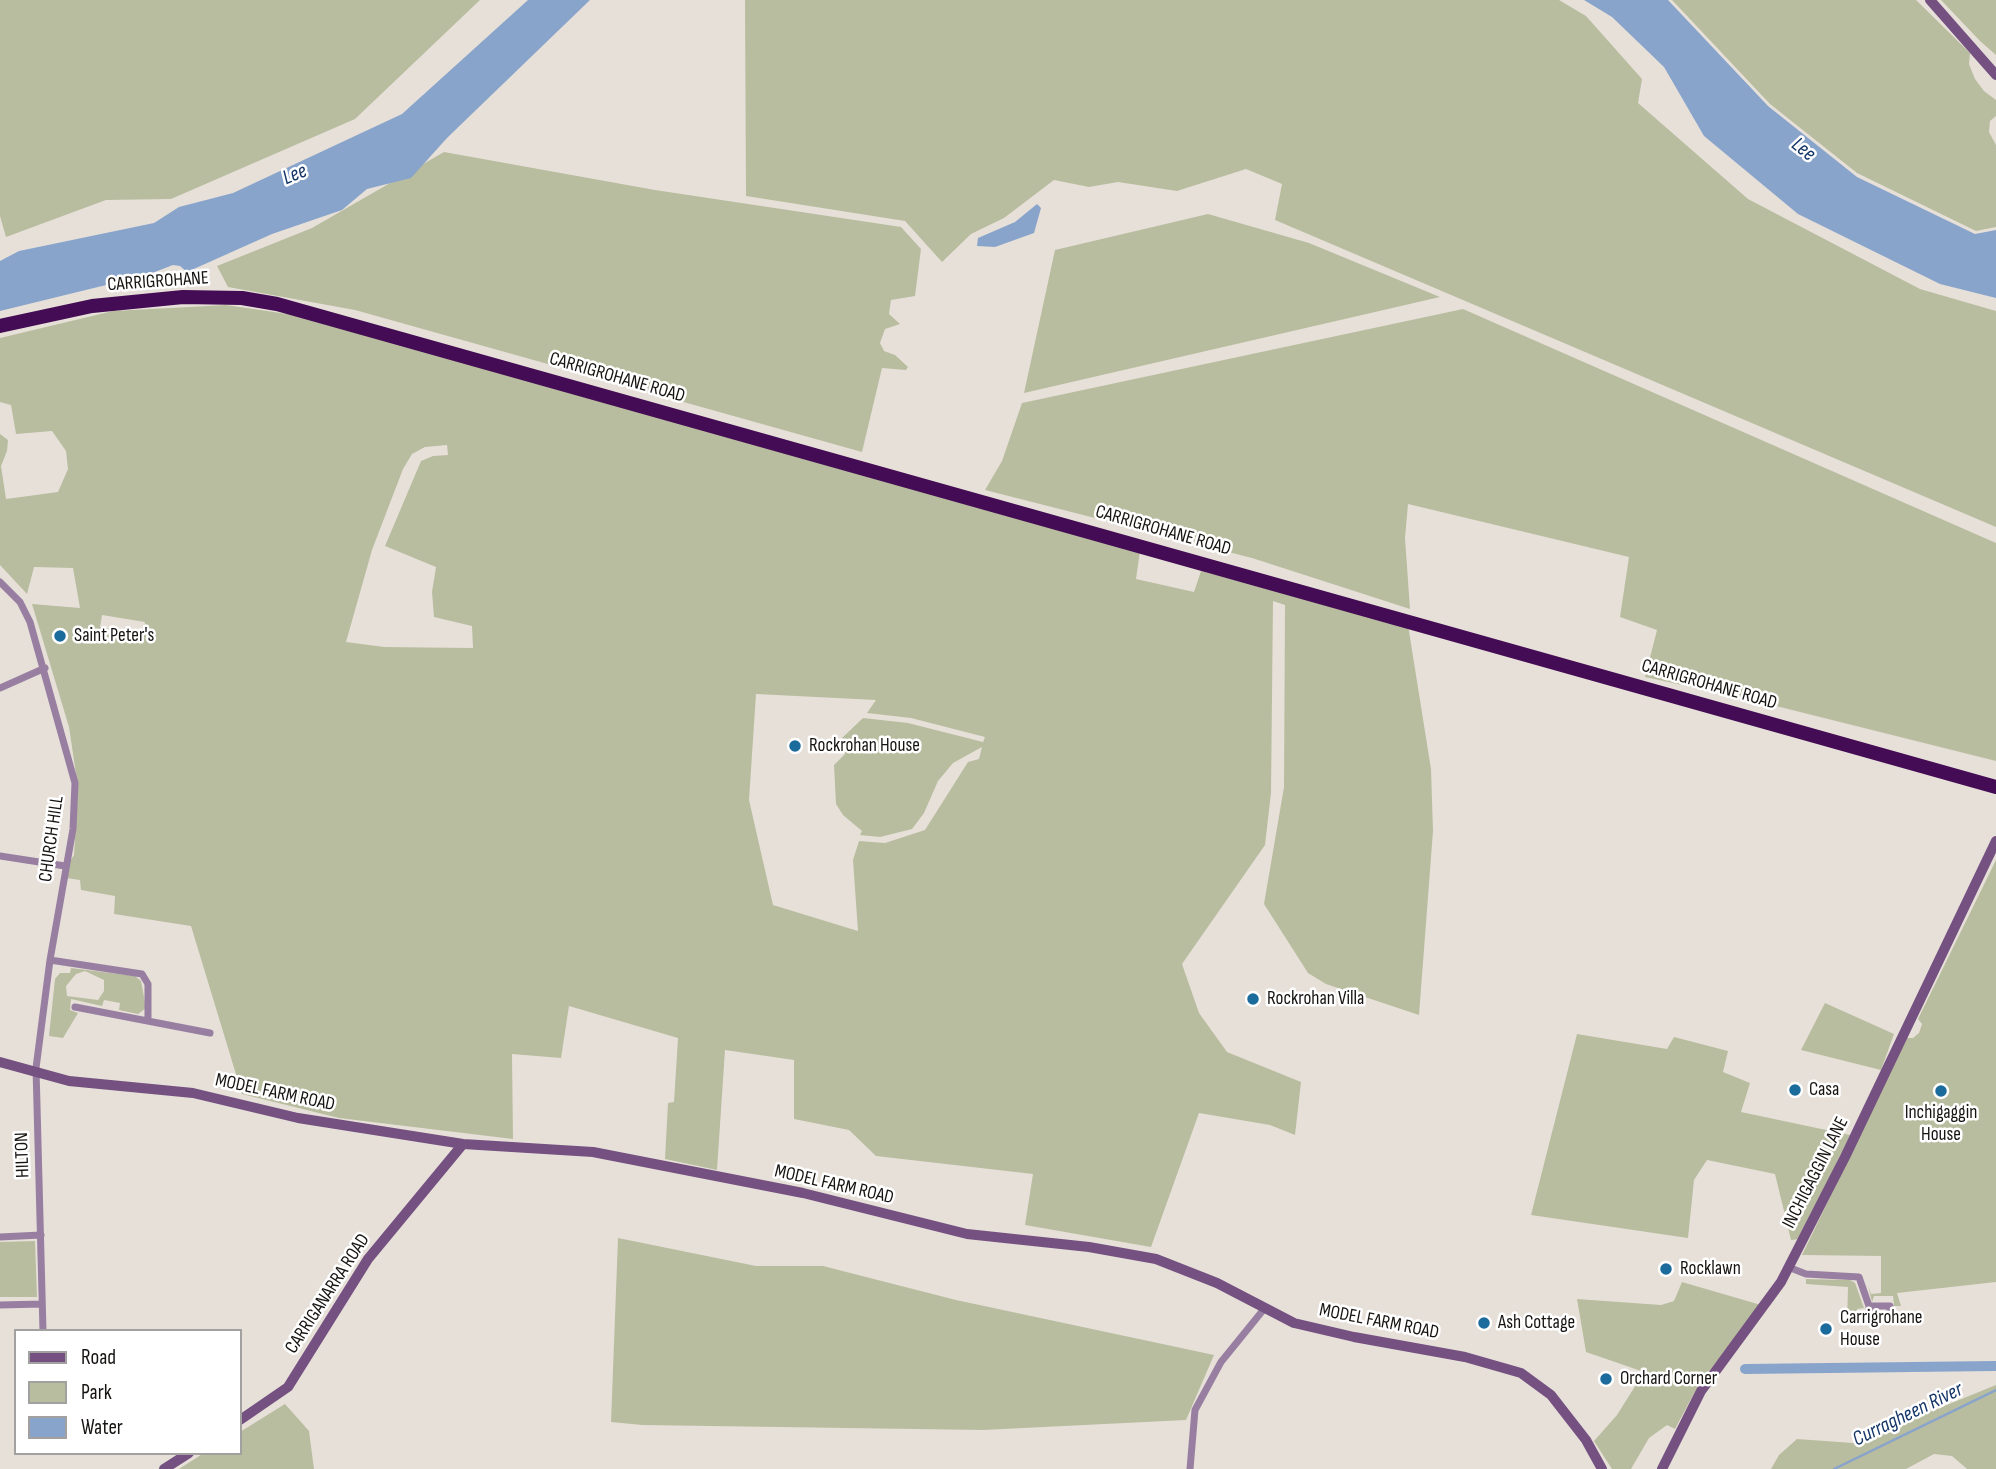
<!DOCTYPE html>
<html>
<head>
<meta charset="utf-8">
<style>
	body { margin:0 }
	#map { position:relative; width:1996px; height:1469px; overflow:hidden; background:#e7e0d9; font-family:"Sofia Sans Condensed",sans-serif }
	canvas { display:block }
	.legend { position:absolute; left:14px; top:1329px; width:228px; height:126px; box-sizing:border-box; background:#fff; border:2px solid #a2a1a0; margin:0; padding:9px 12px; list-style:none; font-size:21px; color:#161311 }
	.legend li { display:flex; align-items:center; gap:14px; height:35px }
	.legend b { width:35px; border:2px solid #a2a1a0 }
</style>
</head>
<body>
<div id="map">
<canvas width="1996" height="1469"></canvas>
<ul class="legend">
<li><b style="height:9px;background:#745180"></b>Road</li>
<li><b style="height:19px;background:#b9bd9f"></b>Park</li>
<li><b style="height:19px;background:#89a4cb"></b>Water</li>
</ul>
</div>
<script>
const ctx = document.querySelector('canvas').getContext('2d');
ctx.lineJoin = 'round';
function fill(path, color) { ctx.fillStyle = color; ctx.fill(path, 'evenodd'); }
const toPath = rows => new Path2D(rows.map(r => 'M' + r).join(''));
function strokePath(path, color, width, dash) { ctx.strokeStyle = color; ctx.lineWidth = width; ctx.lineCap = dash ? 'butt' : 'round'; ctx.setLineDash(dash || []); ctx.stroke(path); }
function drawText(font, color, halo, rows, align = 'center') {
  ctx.font = font + ' "Sofia Sans Condensed",sans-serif'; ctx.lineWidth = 5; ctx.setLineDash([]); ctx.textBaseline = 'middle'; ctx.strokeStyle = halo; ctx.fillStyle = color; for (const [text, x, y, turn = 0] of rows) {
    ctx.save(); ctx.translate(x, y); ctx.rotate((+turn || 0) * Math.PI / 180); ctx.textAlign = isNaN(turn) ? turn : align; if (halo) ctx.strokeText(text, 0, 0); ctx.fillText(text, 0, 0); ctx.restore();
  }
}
fill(toPath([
	[0,0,480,0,355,119,171,199,106,200,6,237,0,216],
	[745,0,1559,0,1586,16,1642,79,1638,103,1748,199,1920,289,1996,311,1996,527,1275,220,1282,184,1246,169,1177,191,1118,182,1089,187,1054,180,1004,218,971,234,942,262,905,221,746,196],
	[1672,0,1916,0,1970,53,1969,64,1975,79,1984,91,1996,100,1996,116,1990,121,1989,132,1996,145,1996,227,1976,231,1857,173,1770,104],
	[1941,0,1996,0,1996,55,1980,41],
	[444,152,655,190,901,227,921,249,915,296,891,300,889,314,900,324,885,329,880,343,884,351,895,355,908,367,906,370,882,368,862,452,355,310,228,287,217,266,312,228],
	[1208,214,1309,243,1440,297,1024,393,1055,250],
	[226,305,308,317,1140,551,1136,579,1194,592,1201,571,1408,625,1431,769,1433,831,1419,1015,1326,984,1308,973,1264,904,1284,787,1285,605,1273,601,1271,793,1265,845,1182,964,1199,1013,1227,1052,1301,1082,1295,1135,1270,1125,1199,1113,1151,1247,1025,1225,1033,1174,876,1156,849,1130,794,1119,794,1060,725,1050,717,1170,665,1159,668,1103,674,1102,678,1038,569,1006,561,1058,512,1054,513,1139,339,1118,242,1094,191,926,114,914,115,896,81,890,80,880,66,878,67,866,74,855,78,787,69,727,32,604,80,608,73,568,34,567,27,594,0,565,0,434,8,440,7,451,1,466,6,499,58,492,68,469,66,451,52,431,16,434,11,405,0,402,0,338,113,311],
	[447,445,448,455,433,456,421,461,385,546,436,567,432,592,434,617,472,626,473,648,384,647,346,642,372,550,403,469,412,454,425,447],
	[102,615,145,622,144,633,100,627],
	[756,694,876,700,867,713,911,718,985,737,983,742,908,723,863,718,842,738,845,754,834,765,836,804,843,815,862,831,860,835,880,837,912,829,924,813,938,781,953,763,982,747,979,759,968,762,925,830,885,843,859,841,853,860,858,931,773,905,749,800],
	[1463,309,1996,543,1996,761,1756,701,1645,677,1657,630,1620,617,1629,557,1408,504,1405,538,1410,609,1252,558,985,490,1002,461,1022,403],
	[1996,860,1996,1282,1897,1293,1901,1306,1894,1306,1893,1296,1874,1296,1872,1302,1868,1285,1871,1294,1881,1293,1881,1256,1802,1255,1907,1038,1913,1038,1919,1033,1922,1024,1918,1019],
	[71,968,135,976,141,981,146,1008,138,1014,119,1010,120,1003,104,1000,102,1006,71,999,70,1010,78,1013,63,1038,49,1036,55,979,60,973,70,973],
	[85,971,104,980,104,991,98,1000,67,996,66,986,76,974],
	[1825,1003,1894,1034,1881,1070,1801,1050],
	[1577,1034,1667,1049,1674,1037,1728,1051,1723,1072,1750,1083,1741,1112,1850,1135,1800,1239,1791,1240,1775,1174,1707,1160,1694,1180,1688,1238,1531,1215],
	[618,1238,756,1266,823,1266,956,1300,1214,1355,1186,1420,983,1430,642,1425,611,1422],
	[35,1241,37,1297,0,1297,0,1242],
	[1806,1279,1850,1280,1855,1283,1864,1308,1857,1309,1858,1322,1847,1322,1848,1287,1806,1284],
	[1682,1282,1761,1305,1699,1384,1675,1429,1667,1425,1649,1438,1631,1469,1612,1469,1594,1441,1617,1415,1644,1372,1586,1352,1577,1299,1661,1305,1674,1301],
	[1996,1385,1996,1469,1967,1469,1952,1456,1934,1454,1906,1469,1771,1469,1779,1455,1797,1439,1853,1443],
	[285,1404,309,1431,314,1469,179,1469,204,1453,240,1453,240,1432]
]), '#b9bd9f');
fill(toPath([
	[528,0,590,0,447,138,411,178,367,189,342,210,272,234,187,272,180,266,173,265,147,275,0,311,0,261,19,251,154,223,179,207,233,193,402,114],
	[1584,0,1668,0,1768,106,1857,177,1975,234,1996,230,1996,298,1940,284,1798,214,1704,136,1664,67,1612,17],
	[1037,204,1041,208,1034,233,995,247,977,246,978,238,1015,222]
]), '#89a4cb');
strokePath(toPath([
	[1834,1469,1996,1390]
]), '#89a4cb', 2.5);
strokePath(toPath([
	[1745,1369,1996,1366]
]), '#89a4cb', 10);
strokePath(toPath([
	[0,582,20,602,30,622,75,783,73,829,50,960,36,1068,43,1331],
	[0,688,45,668],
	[0,856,65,866],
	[50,960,142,974,148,984,148,1021],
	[75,1007,210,1033],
	[0,1237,41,1235],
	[1788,1267,1806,1274,1859,1277,1869,1306,1869,1320,1890,1320,1890,1306,1869,1306],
	[0,1305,42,1304],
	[1190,1469,1195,1410,1221,1362,1264,1309]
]), '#987fa1', 7);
strokePath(toPath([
	[1930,0,1996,75],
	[0,1062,69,1081,193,1093,298,1118,463,1144,593,1152,803,1193,967,1234,1089,1247,1156,1259,1217,1283,1294,1323,1354,1337,1465,1357,1521,1373,1551,1395,1586,1440,1602,1469],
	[240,1420,288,1387,368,1259,463,1144],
	[164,1469,189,1453],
	[1662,1469,1701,1391,1781,1282,1845,1157,1996,841]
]), '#745180', 10);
strokePath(toPath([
	[0,326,92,306,183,297,242,298,277,304,1996,787]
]), '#440c54', 14);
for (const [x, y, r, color] of [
	[60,636,7,"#1c6b9d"],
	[795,746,7,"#1c6b9d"],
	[1253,999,7,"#1c6b9d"],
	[1795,1090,7,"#1c6b9d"],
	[1941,1091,7,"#1c6b9d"],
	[1666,1269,7,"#1c6b9d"],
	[1484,1323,7,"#1c6b9d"],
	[1826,1329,7,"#1c6b9d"],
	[1606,1379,7,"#1c6b9d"]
]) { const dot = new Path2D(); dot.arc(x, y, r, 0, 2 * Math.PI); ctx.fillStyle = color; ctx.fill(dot); strokePath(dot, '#fff', 2.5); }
drawText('19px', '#161311', '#fff', [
	["CARRIGROHANE",158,282,-4],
	["CARRIGROHANE ROAD",617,378,16],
	["CARRIGROHANE ROAD",1163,531,16],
	["CARRIGROHANE ROAD",1709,685,16],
	["CHURCH HILL",52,839,-82],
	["MODEL FARM ROAD",275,1093,12],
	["HILTON",23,1155,-92],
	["INCHIGAGGIN LANE",1816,1173,-63],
	["MODEL FARM ROAD",834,1185,13],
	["CARRIGANARRA ROAD",328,1294,-57],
	["MODEL FARM ROAD",1379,1322,11]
]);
drawText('19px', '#161311', '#fff', [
	["Saint Peter's",74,636],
	["Rockrohan House",809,746],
	["Rockrohan Villa",1267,999],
	["Casa",1809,1090],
	["Inchigaggin",1941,1113,"center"],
	["House",1941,1135,"center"],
	["Rocklawn",1680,1269],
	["Carrigrohane",1840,1318],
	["House",1840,1340],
	["Ash Cottage",1498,1323],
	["Orchard Corner",1620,1379]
], 'left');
drawText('italic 21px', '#153668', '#fff', [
	["Lee",1803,150,38],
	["Lee",295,175,-23],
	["Curragheen River",1908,1415,-26]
]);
</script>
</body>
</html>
